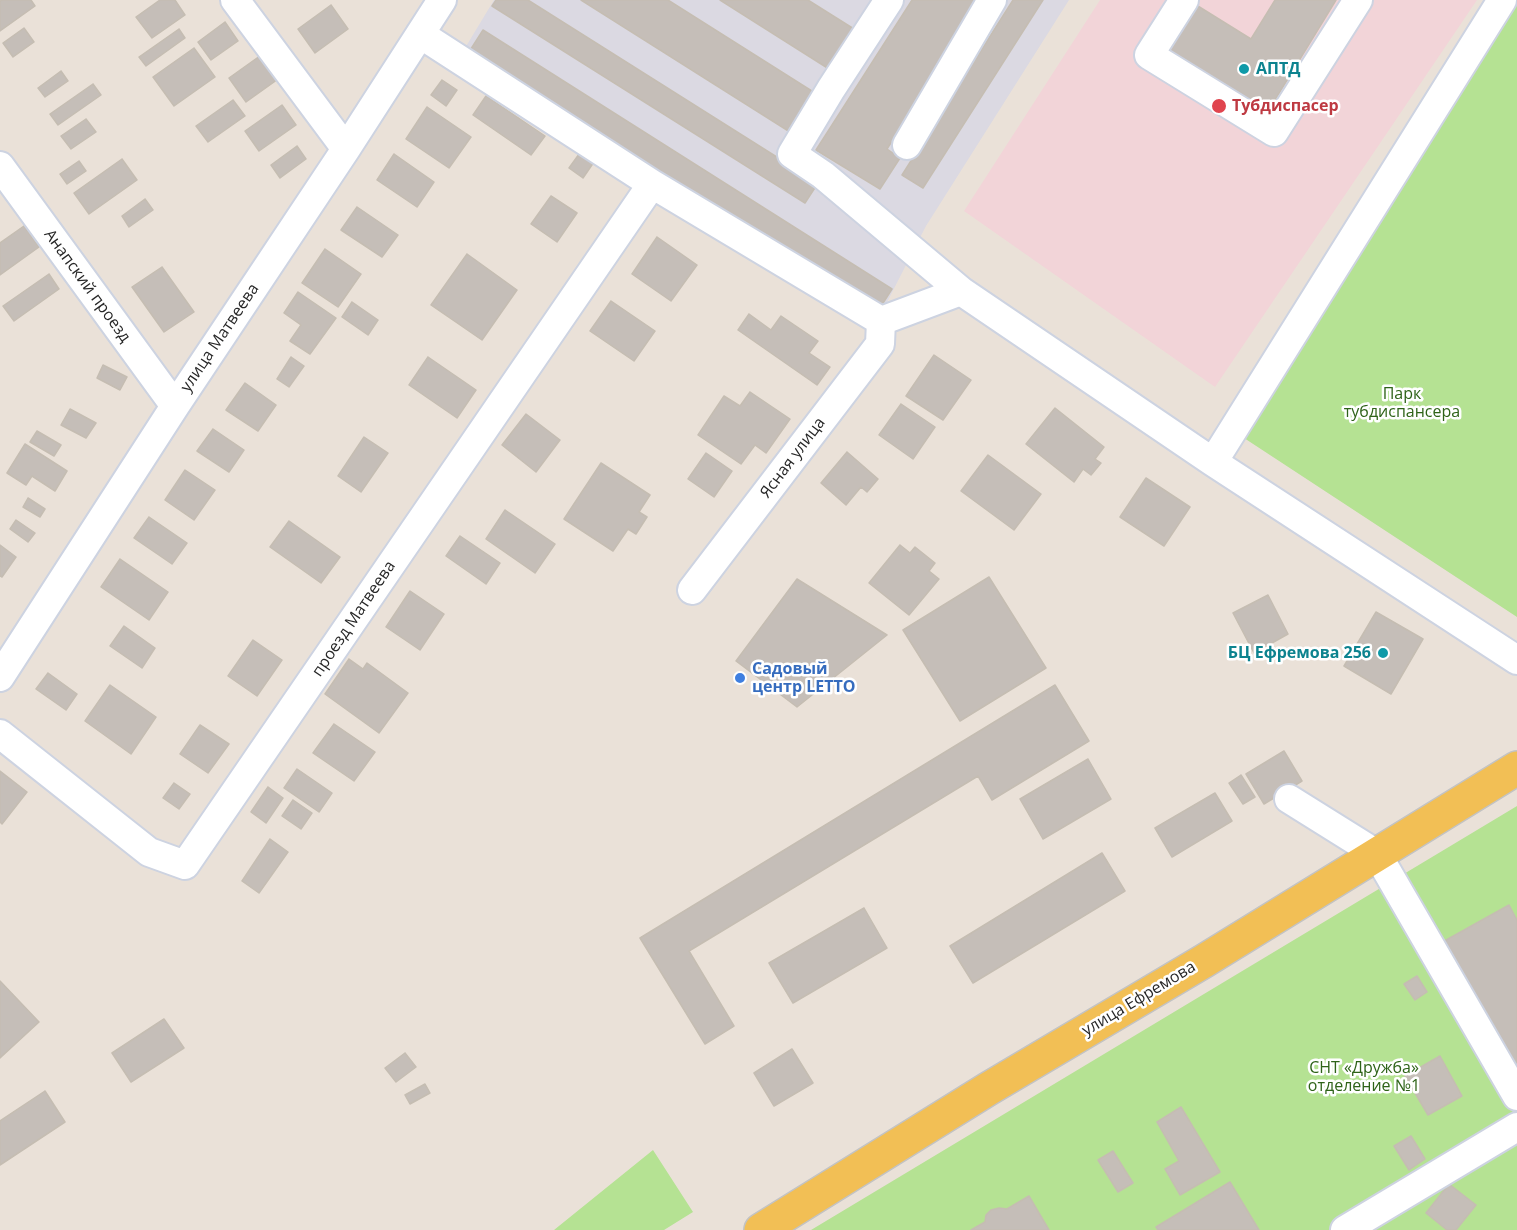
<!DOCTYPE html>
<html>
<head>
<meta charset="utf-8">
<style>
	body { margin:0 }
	canvas { display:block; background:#eae1d8 }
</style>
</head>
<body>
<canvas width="1517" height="1230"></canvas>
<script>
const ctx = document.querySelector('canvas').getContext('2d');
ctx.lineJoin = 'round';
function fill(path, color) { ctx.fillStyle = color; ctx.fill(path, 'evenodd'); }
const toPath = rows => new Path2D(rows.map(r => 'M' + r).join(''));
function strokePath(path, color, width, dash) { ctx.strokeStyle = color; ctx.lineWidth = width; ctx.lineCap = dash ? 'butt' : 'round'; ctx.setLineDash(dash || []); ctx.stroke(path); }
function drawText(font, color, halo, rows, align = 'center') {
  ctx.font = font + ' "Open Sans",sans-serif'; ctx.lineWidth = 5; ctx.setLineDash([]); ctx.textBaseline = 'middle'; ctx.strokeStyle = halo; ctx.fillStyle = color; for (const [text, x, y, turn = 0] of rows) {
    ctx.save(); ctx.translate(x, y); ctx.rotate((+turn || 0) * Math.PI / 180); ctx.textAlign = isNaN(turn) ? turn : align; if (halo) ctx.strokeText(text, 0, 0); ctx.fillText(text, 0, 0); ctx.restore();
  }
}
fill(toPath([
	[494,0,1069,0,926,226,881,314,462,53]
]), '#dbd9e2');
fill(toPath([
	[1100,0,1477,0,1215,387,964,211]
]), '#f2d4d8');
fill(toPath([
	[1517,0,1517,617,1244,438],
	[1517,806,1517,1230,811,1230],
	[653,1150,693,1212,664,1230,554,1230]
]), '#b5e293');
const building = toPath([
	[2,0,31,0,35,6,0,31,0,1,2,0],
	[160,0,175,0,185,15,152,38,136,17,160,0],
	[496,0,528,0,818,183,805,203,492,6,496,0],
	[581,0,668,0,815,93,790,132,581,0],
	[720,0,808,0,854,29,829,69,720,0],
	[912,0,980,0,887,149,900,158,880,189,816,150,912,0],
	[1013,0,1043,0,923,188,902,175,1013,0],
	[1275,0,1336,0,1267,113,1164,50,1193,3,1251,39,1275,0],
	[331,5,348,29,315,53,298,29,331,5],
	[225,22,238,41,211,60,198,42,225,22],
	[24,28,34,42,13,57,3,43,24,28],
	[179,29,185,38,146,66,139,57,179,29],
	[483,30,892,289,878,311,469,52,483,30],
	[194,48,215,77,174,106,153,77,194,48],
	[264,53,281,77,246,102,229,78,264,53],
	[61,71,68,81,45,97,38,88,61,71],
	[442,80,457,90,446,106,431,95,442,80],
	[93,84,101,95,58,125,50,114,93,84],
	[486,96,545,136,531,155,473,115,486,96],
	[233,100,245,116,208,142,196,126,233,100],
	[282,105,296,125,259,151,245,131,282,105],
	[427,107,471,137,449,168,406,139,427,107],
	[86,119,96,132,71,149,61,136,86,119],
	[297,146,306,159,280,178,271,165,297,146],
	[582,150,596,159,583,178,569,168,582,150],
	[394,154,434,182,417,207,377,180,394,154],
	[122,159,137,180,89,214,74,193,122,159],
	[79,161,86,171,67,184,60,174,79,161],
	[551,196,577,213,557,242,531,224,551,196],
	[145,199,153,210,129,227,122,216,145,199],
	[357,207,398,235,382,257,341,230,357,207],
	[24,226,39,247,0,275,0,243,24,226],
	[657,237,697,265,671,301,632,274,657,237],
	[325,249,361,274,338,307,302,283,325,249],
	[467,254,517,290,482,340,431,305,467,254],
	[162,267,194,312,164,332,132,287,162,267],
	[49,274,59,289,14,321,3,306,49,274],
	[298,292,336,318,310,354,290,341,301,325,284,313,298,292],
	[611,301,655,331,634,361,590,331,611,301],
	[352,302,378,320,368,335,342,317,352,302],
	[749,314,771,330,781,316,818,341,809,353,830,367,817,385,738,330,749,314],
	[934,355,971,380,943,420,906,396,934,355],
	[291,357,304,366,289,387,277,379,291,357],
	[428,357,476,390,457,418,409,385,428,357],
	[103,365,127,377,120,390,97,378,103,365],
	[245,383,276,405,258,431,226,410,245,383],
	[750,392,790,419,766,453,755,445,741,464,698,435,724,396,740,406,750,392],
	[901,404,935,427,913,459,879,435,901,404],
	[1055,408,1104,447,1095,459,1101,463,1091,475,1083,469,1074,482,1026,444,1055,408],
	[70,409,96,423,86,438,61,425,70,409],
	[526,414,560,440,536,472,502,445,526,414],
	[213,429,244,450,229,472,197,451,213,429],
	[37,431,61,445,54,456,30,442,37,431],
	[364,437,388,453,361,492,338,476,364,437],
	[25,444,67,471,55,491,32,476,26,485,7,473,25,444],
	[847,452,878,479,867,492,861,487,846,505,821,483,847,452],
	[706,453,732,471,714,497,688,479,706,453],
	[988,455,1041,494,1014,530,961,491,988,455],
	[601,463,650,495,639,512,647,517,636,534,628,529,613,551,564,519,601,463],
	[185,470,215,490,194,520,165,500,185,470],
	[1146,478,1190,507,1164,546,1120,517,1146,478],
	[28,498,45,509,40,517,23,507,28,498],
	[505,510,555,544,535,573,486,539,505,510],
	[149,517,187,543,172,564,134,538,149,517],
	[16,520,35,533,28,542,10,529,16,520],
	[289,521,340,557,321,583,270,547,289,521],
	[460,536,500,563,486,584,446,556,460,536],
	[0,545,16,557,2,577,0,576,0,545],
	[900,545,910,553,915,547,935,563,929,571,939,579,909,615,869,583,900,545],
	[120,559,168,592,149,620,101,587,120,559],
	[989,577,1046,668,960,721,903,630,989,577],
	[797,579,887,635,797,707,736,661,797,579],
	[410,591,444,614,420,650,386,627,410,591],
	[1268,595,1288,634,1254,653,1233,613,1268,595],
	[1376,612,1423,639,1391,694,1344,666,1376,612],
	[124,626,155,648,142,668,110,646,124,626],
	[253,640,282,660,257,696,228,676,253,640],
	[349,659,363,669,367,663,408,693,379,733,325,694,349,659],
	[48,673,77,694,66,710,36,689,48,673],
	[110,685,156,717,131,754,85,721,110,685],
	[1055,685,1089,741,992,800,978,776,689,951,734,1026,705,1044,640,938,1055,685],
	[334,724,375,752,354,781,313,753,334,724],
	[200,725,229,744,208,773,180,754,200,725],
	[1284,751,1302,781,1264,804,1246,774,1284,751],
	[1088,759,1111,799,1043,839,1020,799,1088,759],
	[297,769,332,793,319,812,284,788,297,769],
	[0,771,27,792,2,824,0,822,0,771],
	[1241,775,1255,797,1243,804,1229,783,1241,775],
	[174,783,190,794,179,809,163,798,174,783],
	[268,787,283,798,266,823,251,812,268,787],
	[1215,793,1232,821,1172,857,1155,828,1215,793],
	[293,800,312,813,301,829,282,816,293,800],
	[270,839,288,852,259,893,242,881,270,839],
	[1102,853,1125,891,973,983,950,946,1102,853],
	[1509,905,1517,920,1517,1083,1439,944,1509,905],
	[864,908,887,948,793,1003,769,963,864,908],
	[1417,976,1427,992,1415,1000,1404,984,1417,976],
	[0,981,39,1022,0,1058,0,981],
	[164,1019,184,1048,131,1082,112,1053,164,1019],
	[792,1049,813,1083,774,1106,754,1073,792,1049],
	[405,1053,416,1067,396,1082,385,1068,405,1053],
	[1440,1056,1462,1096,1428,1115,1405,1076,1440,1056],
	[425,1084,430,1093,410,1104,405,1095,425,1084],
	[45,1091,65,1122,0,1165,0,1121,45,1091],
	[1181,1107,1220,1172,1180,1195,1165,1169,1179,1161,1157,1122,1181,1107],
	[1411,1136,1425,1159,1409,1170,1394,1146,1411,1136],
	[1113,1151,1133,1183,1118,1192,1098,1160,1113,1151],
	[1230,1182,1259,1230,1158,1230,1156,1227,1230,1182],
	[1449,1184,1476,1205,1456,1230,1447,1230,1426,1213,1449,1184],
	[1029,1196,1049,1230,971,1230,985,1222,986,1215,991,1210,999,1208,1007,1209,1029,1196]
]);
fill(building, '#c5beb8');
strokePath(building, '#c5bdb2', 1.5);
const minor = toPath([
	[235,0,346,149],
	[889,0,831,89,792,154,823,175,961,291],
	[1184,0,1149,55,1274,132,1358,0],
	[420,34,652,184,881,321,961,291,1213,462,1517,660],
	[907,145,992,0],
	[0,166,175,406],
	[1213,462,1502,0],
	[692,590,880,344,881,321],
	[0,677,175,406,346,149,442,0],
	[0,734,149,852,185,865,652,184],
	[1289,799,1377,854,1517,1096],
	[1345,1230,1517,1127]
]);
const major = toPath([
	[761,1230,988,1089,1204,961,1517,768]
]);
strokePath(minor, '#cdd3e1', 32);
strokePath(major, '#c3c3c3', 36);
strokePath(minor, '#fff', 28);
strokePath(major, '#f2bf55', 33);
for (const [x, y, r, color] of [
	[1244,69,6,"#0f9aa8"],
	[1219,106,8,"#e0444e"],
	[1383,653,6,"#0f9aa8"],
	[740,678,6,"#3f7fe0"]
]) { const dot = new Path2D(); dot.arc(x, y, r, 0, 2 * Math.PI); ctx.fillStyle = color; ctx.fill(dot); strokePath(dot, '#fff', 2); }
drawText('bold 16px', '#0d838f', '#fff', [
	["АПТД",1256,69],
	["БЦ Ефремова 256",1371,653,"right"]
], 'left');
drawText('bold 16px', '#be3a42', '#fff', [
	["Тубдиспасер",1232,106]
], 'left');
drawText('16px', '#272727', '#fff', [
	["Анапский проезд",87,286,54],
	["улица Матвеева",220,338,-56],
	["Ясная улица",793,458,-53],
	["проезд Матвеева",354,619,-56],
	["улица Ефремова",1139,999,-31]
]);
drawText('16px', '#2e6318', '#fff', [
	["Парк",1402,394],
	["тубдиспансера",1402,412],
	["СНТ «Дружба»",1364,1068],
	["отделение №1",1364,1086]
]);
drawText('bold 16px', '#366cbe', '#fff', [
	["Садовый",752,669],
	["центр LETTO",752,687]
], 'left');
</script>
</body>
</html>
